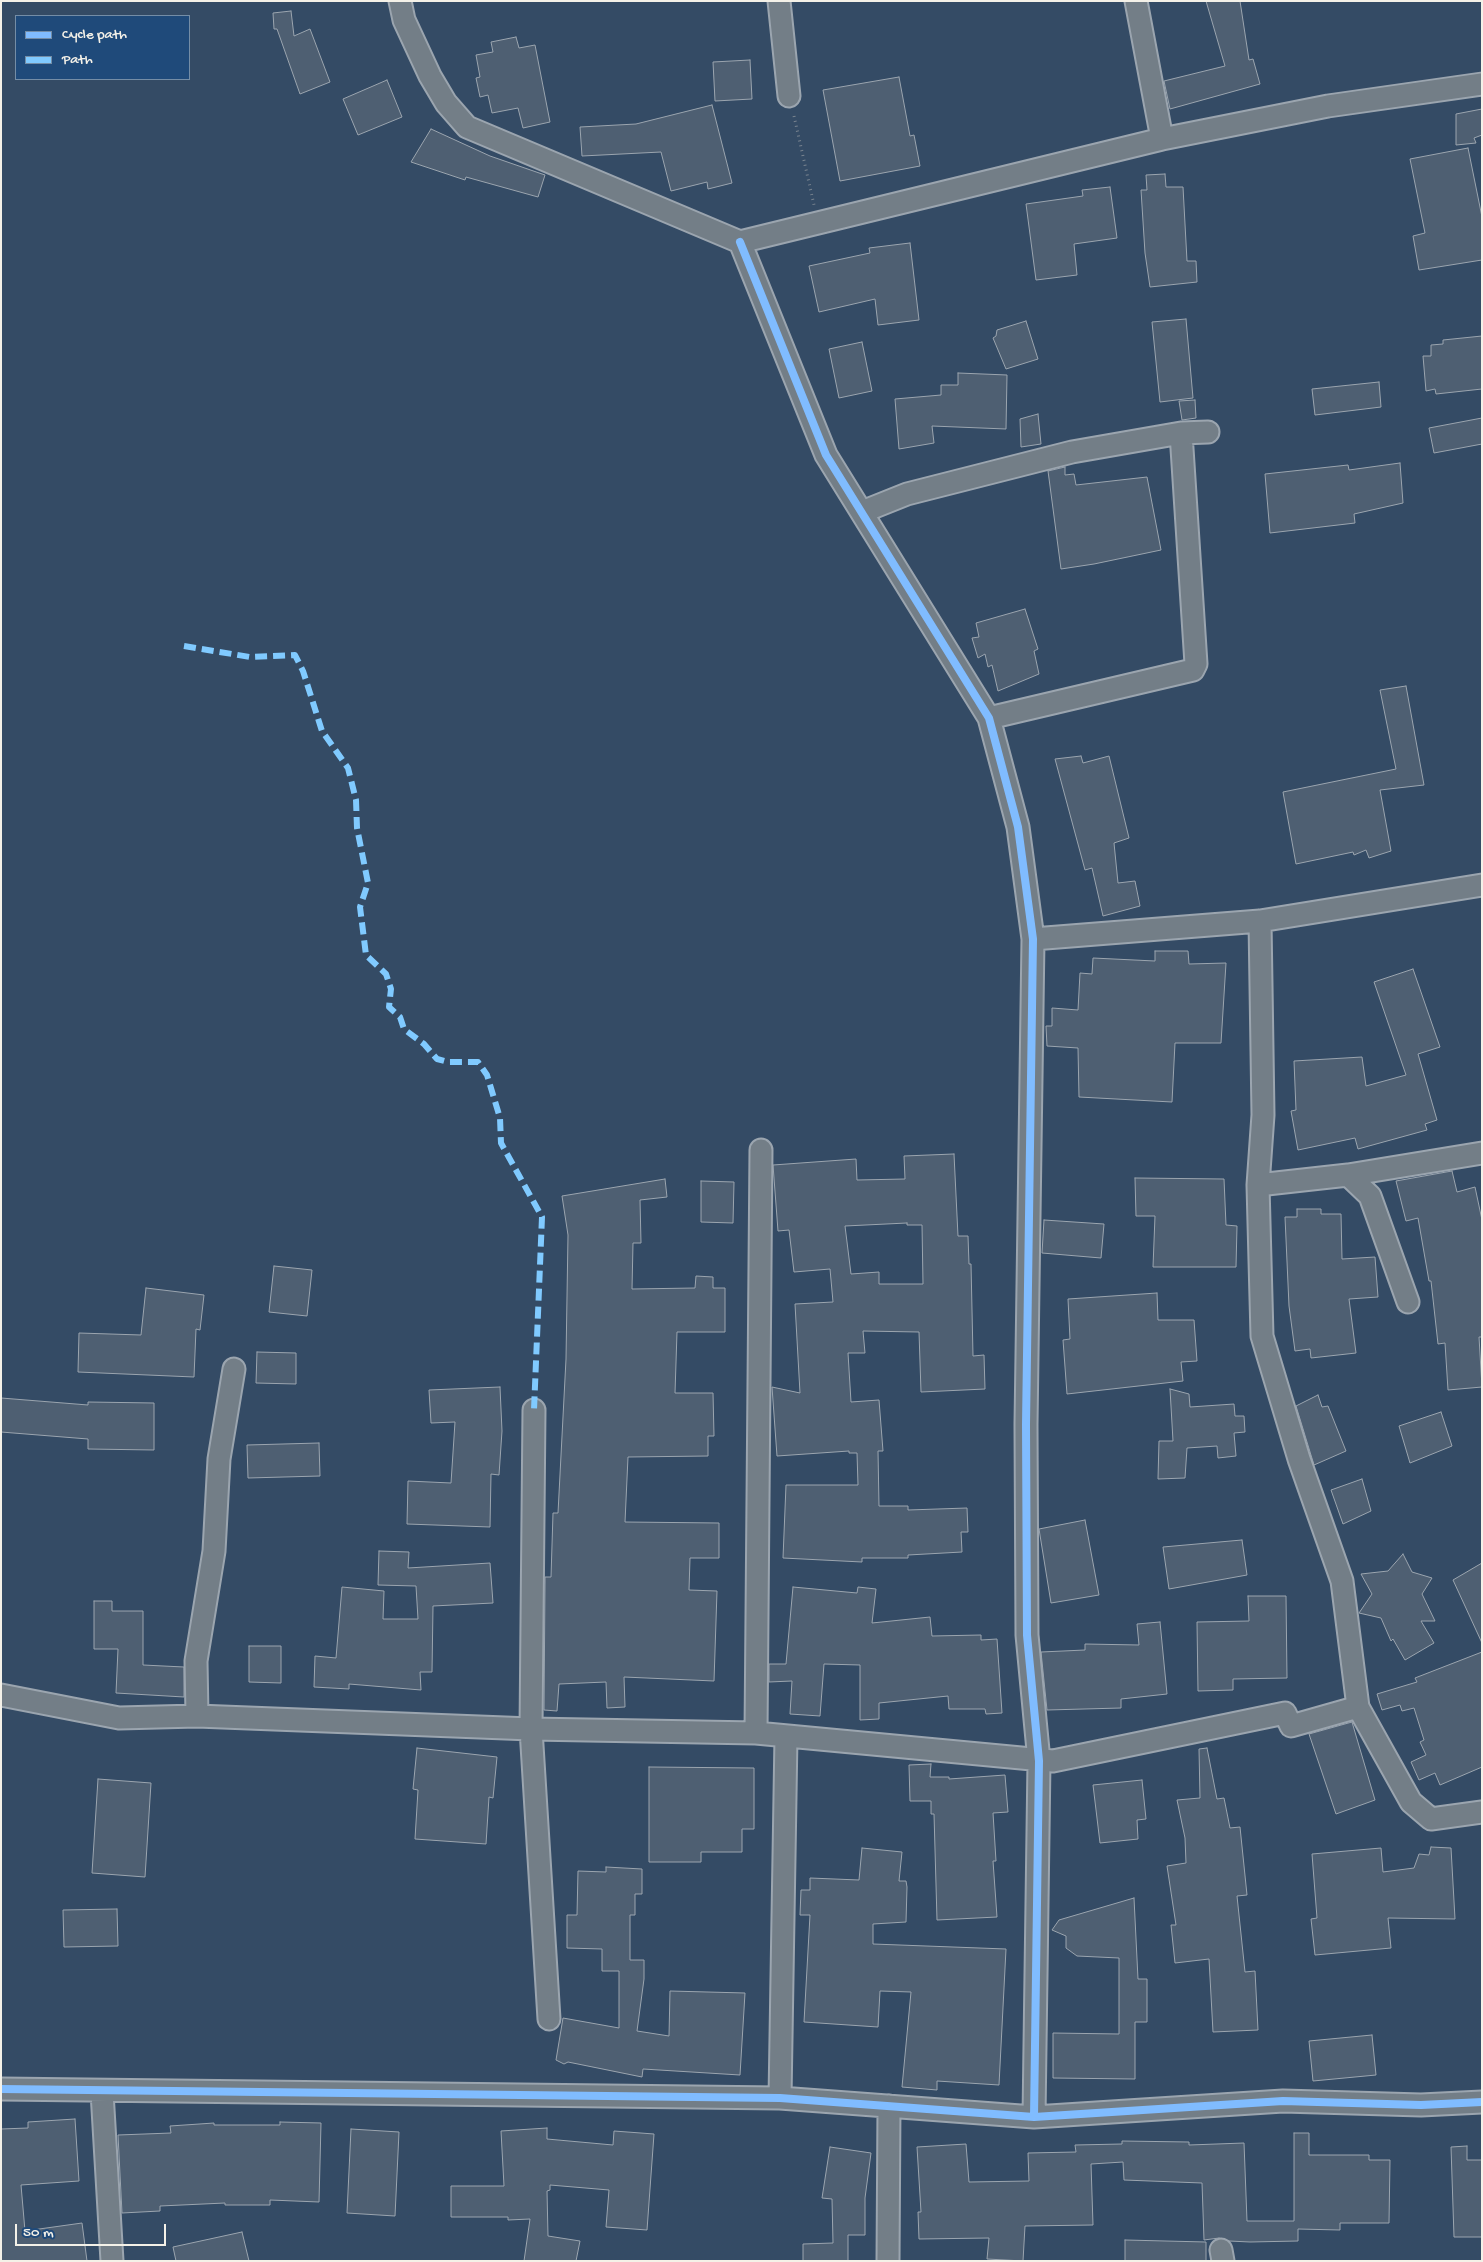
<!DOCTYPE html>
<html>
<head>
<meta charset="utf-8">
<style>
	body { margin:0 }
	#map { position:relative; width:1483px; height:2262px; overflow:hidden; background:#344b65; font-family:"Gochi Hand",sans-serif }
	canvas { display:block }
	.frame { position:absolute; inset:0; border:2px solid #f4f1e8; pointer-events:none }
	.legend { position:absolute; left:15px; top:15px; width:175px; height:65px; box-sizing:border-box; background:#1f4a7a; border:1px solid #748da6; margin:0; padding:6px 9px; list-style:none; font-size:15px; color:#f4f1e8 }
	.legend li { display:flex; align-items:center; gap:10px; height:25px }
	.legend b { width:25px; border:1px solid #748da6 }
	.scale { position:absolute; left:15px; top:2224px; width:151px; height:22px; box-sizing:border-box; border:2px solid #f4f1e8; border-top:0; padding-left:6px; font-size:15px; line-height:18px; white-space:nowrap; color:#f4f1e8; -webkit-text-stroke:4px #1f4a7a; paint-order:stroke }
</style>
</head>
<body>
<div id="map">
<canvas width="1483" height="2262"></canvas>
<div class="frame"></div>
<ul class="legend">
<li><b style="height:6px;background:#80bcff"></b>Cycle path</li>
<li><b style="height:6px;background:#80caff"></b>Path</li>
</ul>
<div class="scale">50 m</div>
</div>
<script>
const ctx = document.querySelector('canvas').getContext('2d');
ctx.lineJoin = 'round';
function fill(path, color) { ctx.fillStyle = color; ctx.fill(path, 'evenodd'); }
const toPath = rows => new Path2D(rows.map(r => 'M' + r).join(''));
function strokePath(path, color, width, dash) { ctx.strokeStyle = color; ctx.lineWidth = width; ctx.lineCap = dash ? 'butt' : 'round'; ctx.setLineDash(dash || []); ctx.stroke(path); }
const building = toPath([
	[1206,1,1240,1,1249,60,1253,59,1260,84,1170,109,1164,81,1225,66,1206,1],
	[291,11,294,36,310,29,330,82,300,94,277,29,274,29,273,13,291,11],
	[516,37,519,48,535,45,550,122,523,128,518,108,492,113,488,95,480,97,476,78,480,77,476,55,493,52,491,42,516,37],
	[750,60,752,99,715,101,713,62,750,60],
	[899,77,910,136,914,135,920,166,840,181,823,90,899,77],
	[387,80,402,117,358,135,343,99,387,80],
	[712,105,732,183,708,189,707,182,671,191,661,152,582,156,580,127,636,124,712,105],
	[1482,109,1482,135,1474,138,1476,143,1456,145,1456,114,1482,109],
	[431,129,490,156,545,175,538,197,466,177,465,180,411,162,431,129],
	[1468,148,1482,217,1482,260,1419,270,1413,236,1425,233,1410,159,1468,148],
	[1165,174,1166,187,1183,187,1187,261,1196,261,1197,282,1150,287,1145,253,1141,190,1147,190,1146,175,1165,174],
	[1110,187,1117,238,1074,244,1077,275,1036,280,1026,204,1083,196,1082,190,1110,187],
	[910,243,919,320,878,325,875,299,819,312,809,266,870,253,869,248,910,243],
	[1186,319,1193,398,1160,402,1152,322,1186,319],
	[1026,321,1038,359,1006,369,993,338,996,336,997,330,1026,321],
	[1482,336,1482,389,1436,394,1435,389,1426,391,1423,356,1431,356,1431,345,1443,344,1443,340,1482,336],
	[862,342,872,391,839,398,829,349,862,342],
	[958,373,1007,375,1006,429,932,426,934,443,899,449,895,399,941,395,941,385,958,385,958,373],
	[1379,382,1381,407,1315,415,1312,389,1379,382],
	[1195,400,1196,418,1182,420,1179,401,1195,400],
	[1038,414,1041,444,1021,447,1020,419,1038,414],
	[1482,418,1482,444,1434,453,1429,428,1482,418],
	[1400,463,1403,503,1354,514,1355,523,1270,533,1265,474,1348,465,1349,470,1400,463],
	[1065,467,1065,475,1074,474,1076,485,1147,477,1161,550,1094,564,1061,569,1048,471,1065,467],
	[1025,609,1038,649,1034,651,1039,674,998,691,992,665,988,667,985,654,978,658,972,638,979,637,976,623,1025,609],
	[1406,686,1424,785,1380,790,1391,851,1369,858,1366,850,1354,855,1353,852,1296,864,1283,792,1396,769,1380,690,1406,686],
	[1081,756,1083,763,1109,756,1129,838,1114,843,1118,883,1135,881,1140,906,1103,916,1092,868,1085,870,1055,759,1081,756],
	[1155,951,1188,951,1189,964,1226,963,1221,1043,1175,1043,1172,1102,1079,1097,1078,1048,1047,1046,1046,1026,1052,1026,1052,1008,1078,1010,1080,973,1092,974,1093,958,1155,961,1155,951],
	[1413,969,1440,1047,1418,1054,1437,1120,1425,1124,1427,1130,1358,1149,1355,1138,1298,1150,1291,1111,1296,1110,1294,1061,1362,1057,1366,1086,1406,1075,1374,982,1413,969],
	[954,1154,958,1236,968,1236,969,1264,971,1264,973,1356,984,1355,985,1389,921,1392,919,1332,863,1331,865,1353,848,1353,851,1402,879,1400,883,1451,878,1451,879,1506,908,1506,908,1510,967,1508,968,1532,961,1532,962,1552,908,1555,908,1558,862,1558,862,1562,783,1558,786,1485,858,1485,857,1453,849,1453,849,1451,777,1456,772,1387,800,1393,795,1304,833,1302,830,1269,794,1272,789,1230,778,1231,773,1165,856,1159,857,1180,905,1179,904,1156,954,1154],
	[907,1223,907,1225,922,1225,923,1284,879,1284,879,1272,851,1274,845,1226,907,1223],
	[1452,1171,1457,1192,1475,1187,1482,1220,1482,1337,1479,1337,1482,1387,1448,1390,1445,1343,1438,1344,1431,1281,1429,1281,1418,1218,1406,1221,1396,1181,1452,1171],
	[1135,1178,1224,1179,1226,1225,1237,1226,1236,1267,1153,1267,1155,1216,1136,1216,1135,1178],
	[665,1179,667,1197,640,1200,641,1243,633,1243,632,1289,695,1288,696,1276,713,1277,713,1288,725,1288,725,1332,677,1332,675,1393,713,1393,714,1436,708,1436,708,1456,628,1457,625,1522,719,1523,719,1558,690,1558,689,1590,717,1591,714,1681,624,1677,625,1707,607,1708,606,1682,559,1684,557,1711,544,1710,545,1583,545,1577,551,1577,553,1513,558,1513,566,1359,568,1235,562,1196,665,1179],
	[701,1181,734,1182,733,1223,701,1222,701,1181],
	[1297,1209,1321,1209,1321,1214,1341,1214,1342,1259,1375,1257,1378,1297,1349,1299,1356,1353,1311,1358,1310,1349,1295,1351,1289,1306,1285,1217,1297,1217,1297,1209],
	[1044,1220,1104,1224,1101,1258,1042,1253,1044,1220],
	[274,1266,312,1270,307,1316,269,1312,274,1266],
	[146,1288,204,1295,200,1330,196,1329,194,1377,78,1372,79,1333,141,1335,146,1288],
	[1157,1293,1158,1320,1194,1320,1197,1361,1181,1362,1183,1381,1067,1394,1063,1340,1070,1339,1068,1299,1157,1293],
	[257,1352,296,1353,296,1384,256,1383,257,1352],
	[500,1387,502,1431,499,1475,491,1474,490,1527,407,1524,408,1481,451,1483,455,1422,431,1423,429,1390,500,1387],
	[1170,1389,1189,1394,1190,1407,1234,1404,1235,1416,1244,1416,1245,1432,1234,1433,1236,1456,1218,1458,1217,1446,1187,1448,1185,1478,1158,1479,1159,1441,1173,1441,1170,1389],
	[1318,1395,1322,1407,1328,1406,1346,1451,1314,1465,1296,1406,1318,1395],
	[1,1398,88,1405,88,1402,154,1403,154,1450,88,1449,88,1439,1,1432,1,1398],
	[1441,1412,1452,1446,1410,1463,1399,1426,1441,1412],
	[319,1443,320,1476,248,1478,247,1445,319,1443],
	[1362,1479,1371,1511,1343,1524,1331,1490,1362,1479],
	[1085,1520,1099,1595,1051,1603,1039,1529,1085,1520],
	[1242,1540,1247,1575,1169,1589,1163,1547,1242,1540],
	[379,1551,409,1552,408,1568,490,1563,493,1603,433,1606,432,1672,420,1672,421,1690,349,1684,349,1689,314,1687,315,1656,336,1658,342,1587,384,1591,383,1619,418,1619,416,1586,378,1585,379,1551],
	[1403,1554,1412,1572,1432,1578,1422,1594,1435,1621,1421,1621,1434,1643,1405,1660,1393,1639,1391,1641,1381,1618,1359,1613,1372,1594,1361,1574,1388,1571,1403,1554],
	[1482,1563,1482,1643,1453,1580,1482,1563],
	[793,1587,857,1593,858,1587,876,1589,872,1623,930,1617,932,1636,981,1635,981,1640,997,1639,1002,1713,986,1714,985,1709,949,1709,948,1696,879,1703,879,1719,860,1720,860,1665,824,1664,820,1716,790,1714,792,1681,769,1682,769,1664,786,1664,793,1587],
	[1248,1596,1286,1596,1287,1678,1233,1679,1233,1690,1198,1691,1197,1622,1249,1621,1248,1596],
	[94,1601,112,1601,112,1611,143,1611,143,1665,184,1667,184,1697,116,1693,118,1649,94,1649,94,1601],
	[1160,1622,1167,1694,1121,1699,1121,1708,1047,1710,1041,1652,1085,1650,1085,1644,1139,1645,1137,1624,1160,1622],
	[249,1646,281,1646,281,1683,249,1682,249,1646],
	[1482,1652,1482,1767,1440,1785,1435,1773,1419,1780,1411,1762,1426,1755,1420,1742,1424,1740,1414,1708,1402,1711,1400,1705,1382,1710,1377,1694,1417,1682,1415,1678,1482,1652],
	[1352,1722,1375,1800,1336,1814,1309,1734,1352,1722],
	[417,1748,497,1757,493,1798,489,1797,486,1844,415,1839,418,1790,413,1789,417,1748],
	[1207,1748,1217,1799,1224,1798,1230,1828,1240,1827,1247,1895,1237,1896,1245,1972,1255,1971,1258,2030,1213,2032,1209,1959,1175,1963,1171,1925,1176,1925,1167,1866,1186,1863,1185,1838,1177,1800,1200,1798,1199,1749,1207,1748],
	[931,1764,930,1777,949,1777,949,1779,1005,1775,1008,1812,993,1813,996,1861,993,1861,997,1917,937,1920,934,1814,931,1814,931,1801,910,1801,909,1765,931,1764],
	[649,1767,754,1768,754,1829,742,1829,742,1852,701,1852,701,1862,649,1862,649,1767],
	[98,1779,151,1783,145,1877,92,1873,98,1779],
	[1142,1780,1146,1819,1137,1820,1138,1839,1100,1843,1093,1785,1142,1780],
	[1431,1847,1451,1848,1455,1919,1388,1918,1391,1948,1315,1955,1311,1919,1317,1918,1312,1854,1381,1848,1383,1872,1414,1868,1419,1854,1429,1855,1431,1847],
	[862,1848,902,1852,899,1881,906,1881,907,1887,906,1922,873,1924,873,1944,1006,1949,999,2085,937,2081,937,2090,902,2087,911,1992,880,1991,878,2027,804,2022,810,1915,800,1915,801,1890,810,1890,810,1878,859,1880,862,1848],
	[606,1867,642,1869,642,1894,635,1894,635,1915,630,1915,630,1960,644,1960,644,1979,637,2031,669,2036,670,1991,745,1993,740,2075,643,2069,642,2077,568,2062,564,2064,556,2060,563,2018,619,2028,619,1971,602,1971,602,1949,567,1948,567,1915,577,1915,578,1871,606,1872,606,1867],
	[1134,1898,1138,1979,1147,1979,1147,2022,1135,2022,1135,2079,1053,2078,1053,2033,1119,2034,1119,1958,1077,1956,1066,1948,1066,1936,1052,1930,1059,1920,1134,1898],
	[117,1909,118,1946,64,1947,63,1910,117,1909],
	[1372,2035,1376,2075,1313,2081,1309,2041,1372,2035],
	[75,2119,79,2181,21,2185,25,2231,82,2223,87,2261,1,2261,1,2129,28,2128,28,2122,75,2119],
	[280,2122,321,2123,319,2202,270,2200,270,2205,225,2205,225,2203,160,2206,160,2211,122,2213,118,2135,171,2133,170,2126,214,2123,214,2125,280,2125,280,2122],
	[547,2128,547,2139,613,2145,614,2131,654,2134,647,2230,606,2227,609,2190,550,2185,550,2190,547,2191,548,2236,580,2241,576,2261,524,2261,530,2219,508,2220,508,2217,451,2217,451,2186,504,2186,501,2131,547,2128],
	[351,2129,399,2132,395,2216,347,2213,351,2129],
	[1294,2133,1309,2133,1309,2155,1369,2155,1369,2160,1390,2160,1389,2223,1340,2223,1340,2230,1298,2229,1298,2241,1250,2242,1229,2241,1219,2238,1204,2240,1202,2183,1124,2180,1123,2162,1091,2164,1093,2225,1025,2226,1023,2261,987,2259,989,2238,919,2239,918,2212,921,2212,917,2147,966,2144,969,2182,1029,2181,1028,2153,1076,2152,1075,2145,1122,2144,1122,2141,1189,2142,1189,2145,1244,2143,1247,2221,1294,2221,1294,2133],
	[1467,2146,1467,2160,1482,2160,1482,2237,1454,2237,1451,2147,1467,2146],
	[830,2147,871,2153,865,2198,865,2235,848,2235,848,2261,803,2261,803,2244,833,2243,832,2199,822,2198,830,2147],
	[242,2232,249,2261,176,2261,173,2247,242,2232],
	[1125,2240,1206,2242,1206,2261,1125,2261,1125,2240]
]);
fill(building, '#4e5f72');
strokePath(building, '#9ba5af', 1);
const minor = toPath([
	[400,1,404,20,430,76,446,103,467,127,740,242,1162,139,1328,106,1482,84],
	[779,1,789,96],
	[1136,1,1162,139],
	[740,242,826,455,989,718,1018,827,1033,939,1026,1424,1027,1635,1039,1761,1034,2117],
	[862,512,907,494,1072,452,1181,433,1208,432],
	[989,718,1193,670,1196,664,1181,433],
	[1260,921,1263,1115,1258,1185,1262,1336,1299,1459,1342,1581,1358,1707,1411,1802,1431,1819,1482,1812],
	[1033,939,1260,921,1482,885],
	[1348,1175,1482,1153],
	[1258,1185,1348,1175,1370,1196,1408,1302],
	[534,1410,531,1729,549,2019],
	[1,1695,119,1718,197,1716,531,1729,756,1733,1053,1761,1285,1713,1291,1726,1358,1707],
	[197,1716,196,1661,214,1551,219,1459,234,1369],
	[756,1733,761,1150],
	[1,2089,780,2098,1034,2117,1283,2101,1421,2105,1482,2102],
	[102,2092,112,2261],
	[780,2098,786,1736],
	[1221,2250,1223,2261],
	[888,2261,889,2106]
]);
strokePath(minor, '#9ba5af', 25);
strokePath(toPath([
	[794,116,814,205]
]), '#78838f', 3, [1, 4]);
strokePath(minor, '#737e87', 21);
strokePath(toPath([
	[184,646,250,657,295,655,303,671,322,731,348,768,356,800,357,828,368,883,360,907,366,955,386,974,391,989,389,1007,400,1017,404,1029,424,1044,437,1059,448,1062,478,1062,487,1075,500,1118,501,1143,542,1217,534,1410]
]), '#80caff', 6, [12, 6]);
strokePath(toPath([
	[740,242,826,455,989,718,1018,827,1033,939,1026,1424,1027,1635,1039,1761,1034,2117],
	[1,2089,780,2098,1034,2117,1283,2101,1421,2105,1482,2102]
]), '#80bcff', 8);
</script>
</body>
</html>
